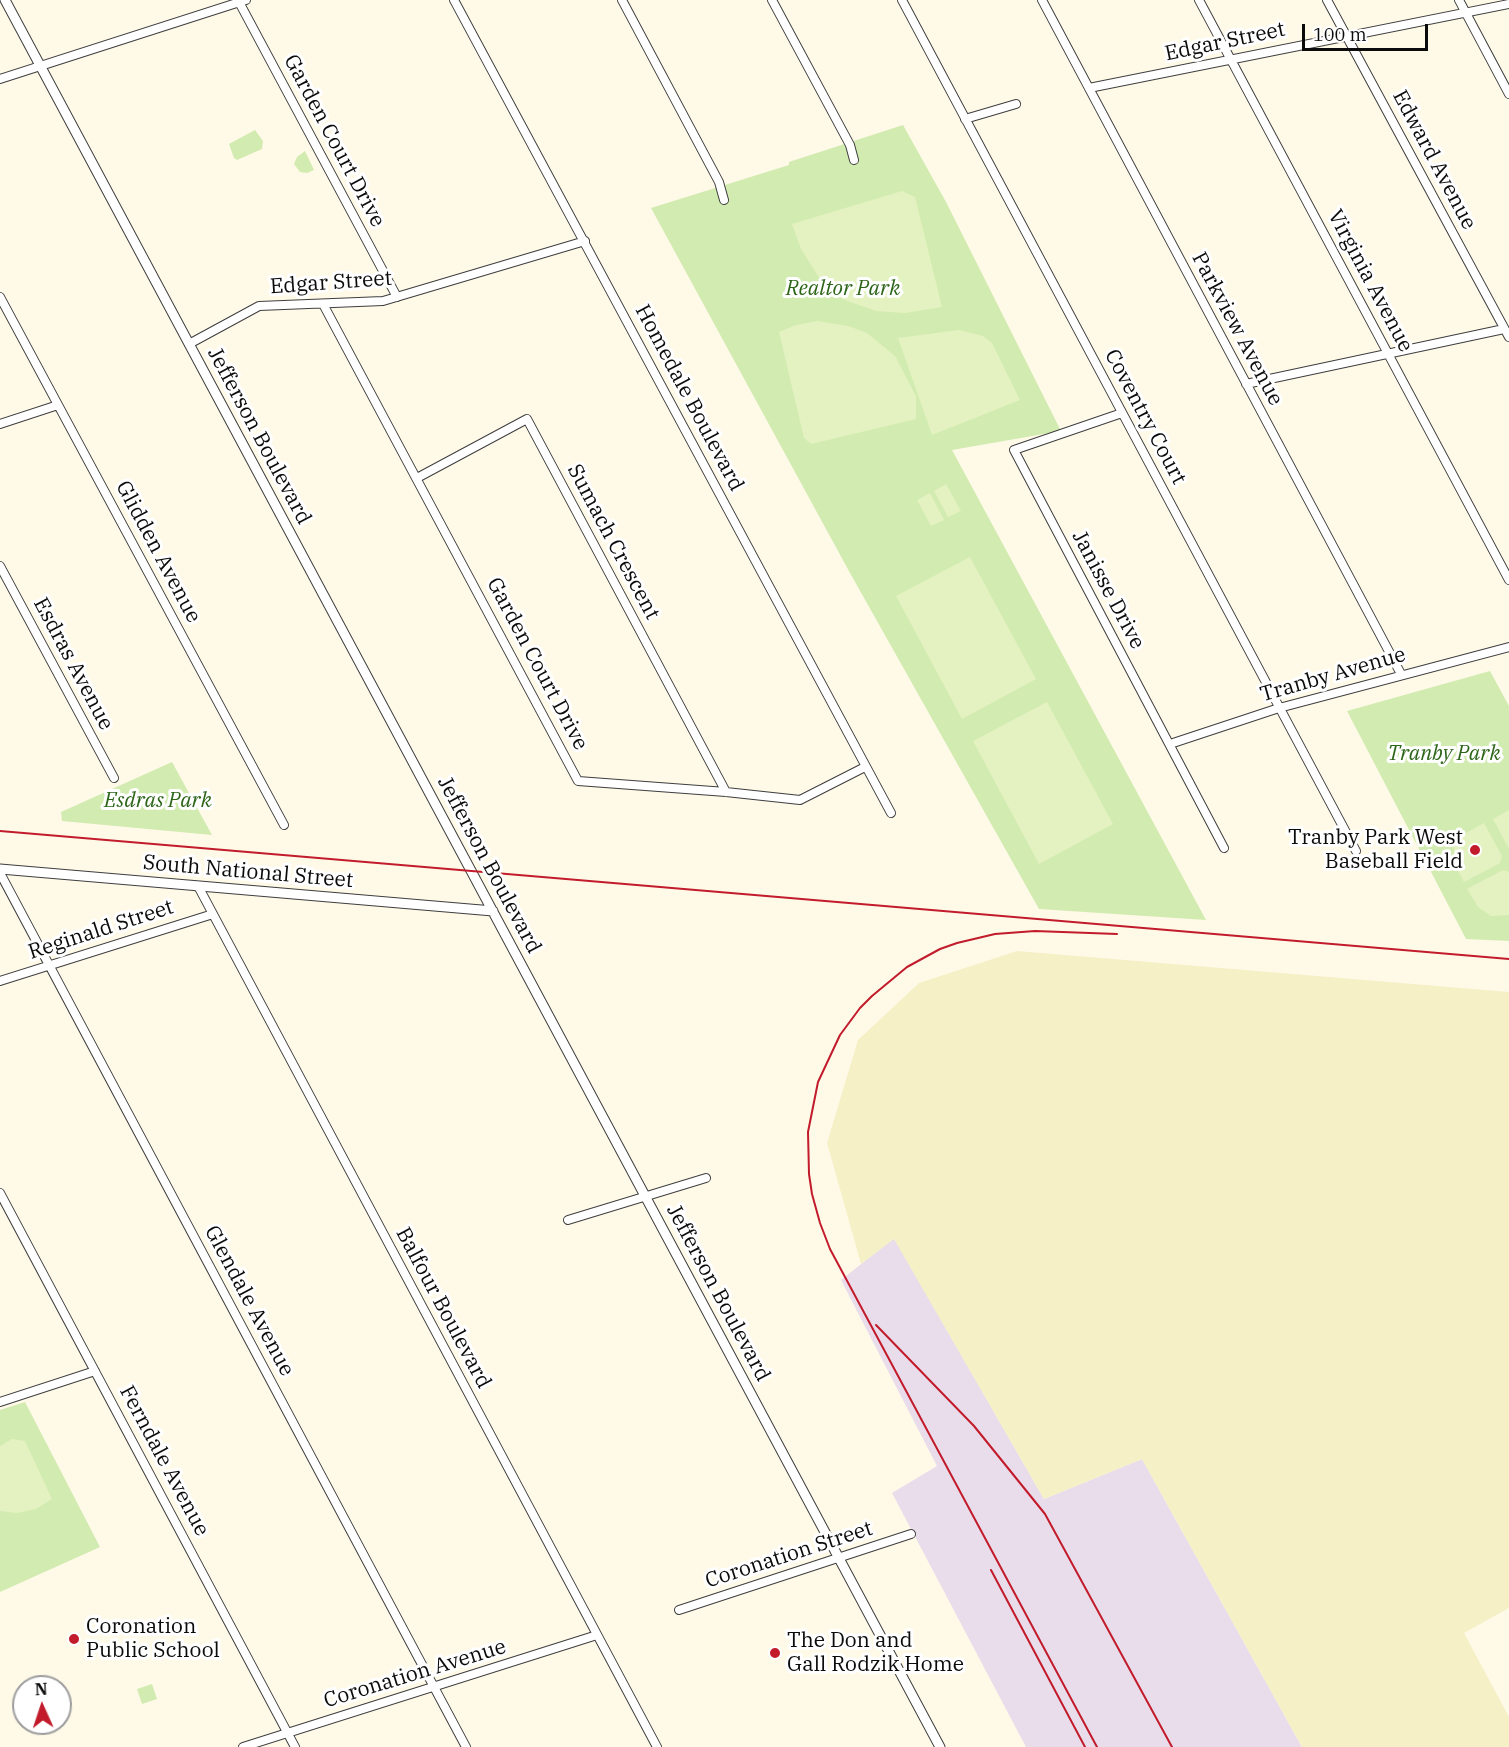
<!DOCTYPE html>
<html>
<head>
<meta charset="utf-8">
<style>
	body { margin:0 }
	#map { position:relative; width:1509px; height:1747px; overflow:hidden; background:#fff9e8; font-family:"IBM Plex Serif",serif }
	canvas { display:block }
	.north { position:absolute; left:12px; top:1675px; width:60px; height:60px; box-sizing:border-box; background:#fff; border:2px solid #9d9d9d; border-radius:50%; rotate:357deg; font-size:16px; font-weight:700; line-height:24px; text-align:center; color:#0b0b0b }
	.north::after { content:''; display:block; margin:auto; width:21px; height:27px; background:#c21b2b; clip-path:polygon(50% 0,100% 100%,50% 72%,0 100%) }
	.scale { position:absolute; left:1302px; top:24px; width:126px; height:27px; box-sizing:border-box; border:3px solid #0b0b0b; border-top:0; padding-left:8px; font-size:18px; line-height:21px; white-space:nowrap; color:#0b0b0b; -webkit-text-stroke:4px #fff; paint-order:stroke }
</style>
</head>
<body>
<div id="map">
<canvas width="1509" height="1747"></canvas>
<div class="north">N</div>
<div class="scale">100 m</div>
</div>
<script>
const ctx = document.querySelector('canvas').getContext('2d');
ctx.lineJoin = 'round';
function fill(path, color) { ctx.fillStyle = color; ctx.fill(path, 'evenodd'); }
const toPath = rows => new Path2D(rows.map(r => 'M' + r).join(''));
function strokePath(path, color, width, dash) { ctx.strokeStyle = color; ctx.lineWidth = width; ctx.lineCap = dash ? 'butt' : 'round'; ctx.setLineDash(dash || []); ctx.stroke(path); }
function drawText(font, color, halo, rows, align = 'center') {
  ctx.font = font + ' "IBM Plex Serif",serif'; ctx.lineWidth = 6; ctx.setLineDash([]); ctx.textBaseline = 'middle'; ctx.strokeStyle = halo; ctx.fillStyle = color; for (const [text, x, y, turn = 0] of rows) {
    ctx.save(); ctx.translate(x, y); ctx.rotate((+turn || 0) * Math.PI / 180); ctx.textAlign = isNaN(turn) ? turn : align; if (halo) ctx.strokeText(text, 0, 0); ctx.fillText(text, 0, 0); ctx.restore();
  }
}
fill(toPath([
	[894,1238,1044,1499,1142,1459,1302,1747,1026,1747,892,1493,937,1466,841,1280]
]), '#e9ddeb');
fill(toPath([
	[1017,951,1509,992,1509,1608,1464,1633,1509,1717,1509,1747,1302,1747,1142,1459,1044,1499,894,1239,861,1264,827,1143,858,1040,919,983]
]), '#f6f0c7');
fill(toPath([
	[903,125,946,202,1061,431,952,450,1206,920,1039,909,850,573,651,208,789,165,789,162],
	[255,130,263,141,262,149,237,160,234,158,229,144],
	[305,151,314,170,307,173,300,172,294,164,297,157],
	[1490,671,1509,706,1509,941,1466,939,1347,711],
	[172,762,212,835,62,821,61,812],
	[25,1402,100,1547,0,1592,0,1410],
	[152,1684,157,1699,142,1704,137,1689]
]), '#d2ebb0');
fill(toPath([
	[902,191,915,197,942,307,905,313,876,311,842,299,818,276,801,249,792,224],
	[817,321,848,326,867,333,895,356,916,396,916,419,811,444,804,438,779,332,796,325],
	[959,330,983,336,992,343,1020,400,932,435,898,338],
	[946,484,961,511,948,517,934,491],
	[930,493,944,520,931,526,917,500],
	[970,557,1036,679,962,719,896,596],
	[1047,702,1113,824,1039,864,973,741],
	[1509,810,1509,849,1493,819],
	[1484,823,1502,856,1500,863,1464,882,1454,863,1454,847,1464,834],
	[1503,870,1509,872,1509,915,1491,916,1478,907,1467,889],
	[12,1439,25,1441,52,1499,36,1509,17,1513,0,1511,0,1446]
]), '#e4f2c2');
const minor = toPath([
	[454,0,891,813],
	[622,0,719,182,724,200],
	[772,0,850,145,854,160],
	[902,0,1356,851],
	[1042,0,1401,674],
	[1199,0,1509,580],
	[1327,0,1509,337],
	[1459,0,1509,94],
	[239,2,397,297],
	[0,79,246,0],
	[1089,88,1509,4],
	[965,119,1016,104],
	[0,297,284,825],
	[323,304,578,781,726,792,800,800,865,767],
	[189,344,259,306,383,301,585,241],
	[1246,384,1504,329],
	[1122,413,1014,450,1224,848],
	[0,424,58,405],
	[417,478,527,419,726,792],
	[0,566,114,778],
	[1170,744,1279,708,1509,647],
	[0,873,466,1747],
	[198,886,657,1747],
	[0,981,213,914],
	[0,1193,295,1747],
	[568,1220,706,1178],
	[0,1402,95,1371],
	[679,1610,911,1534],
	[243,1747,597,1635]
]);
const tertiary = toPath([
	[5,0,940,1747],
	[0,869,493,911]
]);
strokePath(minor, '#3e3e3e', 10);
strokePath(tertiary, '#3e3e3e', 11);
strokePath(minor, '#fff', 8);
strokePath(tertiary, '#fff', 9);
strokePath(toPath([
	[0,831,1509,959],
	[876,1325,974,1426,1045,1514,1172,1747],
	[991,1570,1085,1747],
	[1097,1747,830,1249,820,1223,812,1194,809,1174,808,1132,818,1082,840,1035,860,1008,872,996,907,967,940,949,957,943,995,934,1035,931,1117,934]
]), '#c21b2b', 2);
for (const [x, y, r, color] of [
	[1475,850,6,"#c21b2b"],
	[74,1639,6,"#c21b2b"],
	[775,1653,6,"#c21b2b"]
]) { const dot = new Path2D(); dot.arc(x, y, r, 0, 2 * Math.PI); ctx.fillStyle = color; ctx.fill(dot); strokePath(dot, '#fff', 2); }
drawText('21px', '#0b0b0b', '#fff', [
	["Edgar Street",1225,42,-12],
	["Garden Court Drive",334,141,62],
	["Edward Avenue",1434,160,62],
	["Virginia Avenue",1370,281,62],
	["Edgar Street",331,283,-4],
	["Parkview Avenue",1237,329,62],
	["Homedale Boulevard",689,398,62],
	["Coventry Court",1145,417,62],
	["Jefferson Boulevard",259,436,62],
	["Sumach Crescent",613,542,62],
	["Glidden Avenue",158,552,62],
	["Janisse Drive",1108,590,62],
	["Esdras Avenue",73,664,62],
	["Garden Court Drive",537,664,62],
	["Tranby Avenue",1333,675,-16],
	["Jefferson Boulevard",489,865,62],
	["South National Street",248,872,5],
	["Reginald Street",101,930,-18],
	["Jefferson Boulevard",718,1293,62],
	["Glendale Avenue",249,1301,62],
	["Balfour Boulevard",443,1308,62],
	["Ferndale Avenue",164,1461,62],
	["Coronation Street",789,1555,-18],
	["Coronation Avenue",415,1674,-17]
]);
drawText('italic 21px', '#2c6518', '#fff', [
	["Realtor Park",843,289],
	["Tranby Park",1444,754],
	["Esdras Park",158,801]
]);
drawText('21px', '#0b0b0b', '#fff', [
	["Tranby Park West",1463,838,"right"],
	["Baseball Field",1463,862,"right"],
	["Coronation",86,1627],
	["Public School",86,1651],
	["The Don and",787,1641],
	["Gall Rodzik Home",787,1665]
], 'left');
</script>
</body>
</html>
